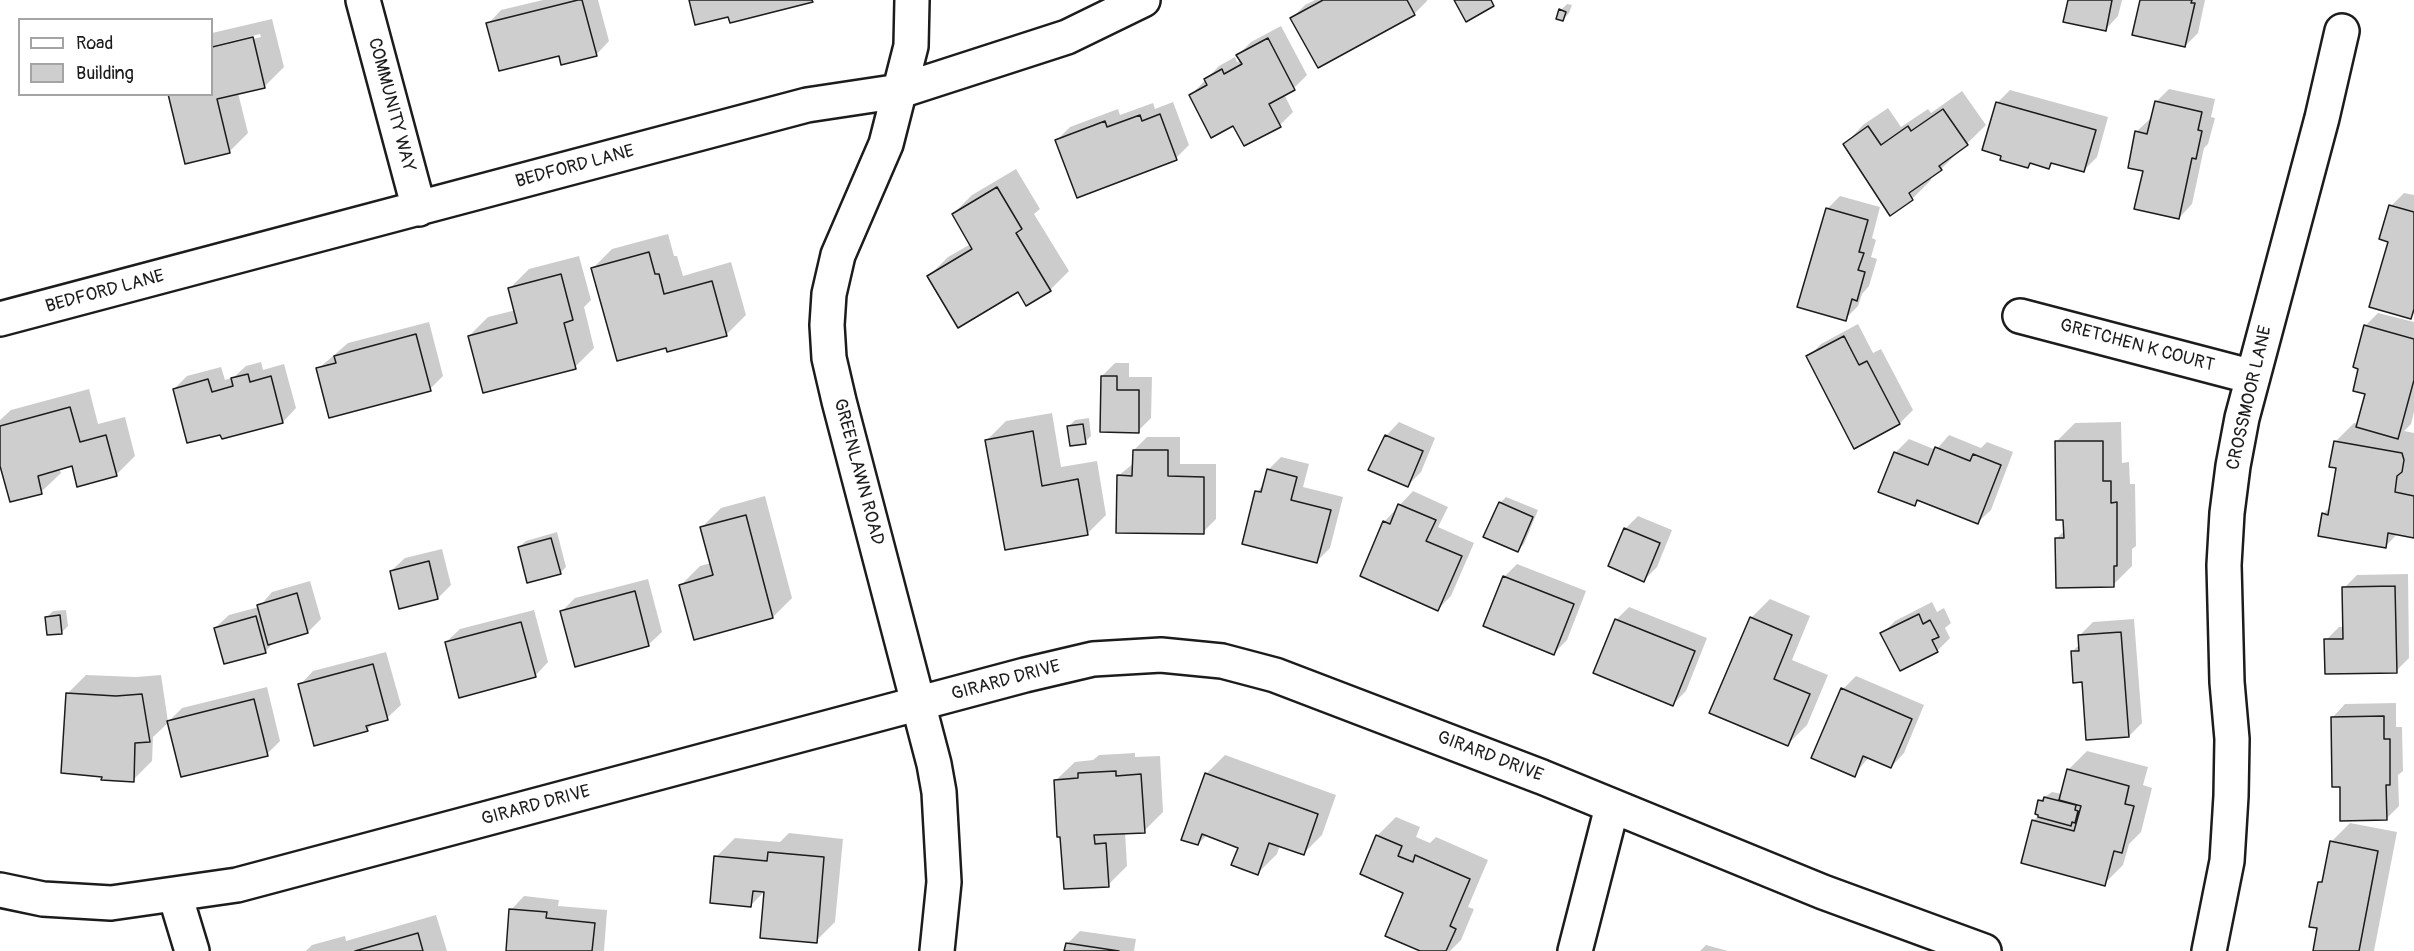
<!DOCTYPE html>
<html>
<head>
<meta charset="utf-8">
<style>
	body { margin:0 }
	#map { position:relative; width:2414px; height:951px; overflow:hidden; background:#fff; font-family:Pangolin,sans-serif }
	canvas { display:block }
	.legend { position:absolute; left:18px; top:18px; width:195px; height:78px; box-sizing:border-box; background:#fff; border:2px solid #a4a4a4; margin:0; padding:8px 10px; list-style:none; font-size:18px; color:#1c1c1c }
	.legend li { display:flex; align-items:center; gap:12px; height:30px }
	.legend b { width:30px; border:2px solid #a4a4a4 }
</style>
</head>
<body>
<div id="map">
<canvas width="2414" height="951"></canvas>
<ul class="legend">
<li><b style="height:8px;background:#fff"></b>Road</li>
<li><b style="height:16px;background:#cecece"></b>Building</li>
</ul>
</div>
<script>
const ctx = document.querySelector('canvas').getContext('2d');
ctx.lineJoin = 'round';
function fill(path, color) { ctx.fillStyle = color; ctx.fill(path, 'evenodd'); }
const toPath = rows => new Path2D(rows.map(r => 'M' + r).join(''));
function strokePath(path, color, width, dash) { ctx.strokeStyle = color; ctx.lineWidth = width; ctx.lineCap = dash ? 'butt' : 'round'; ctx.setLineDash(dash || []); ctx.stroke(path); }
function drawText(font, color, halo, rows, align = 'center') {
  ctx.font = font + ' Pangolin,sans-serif'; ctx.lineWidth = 6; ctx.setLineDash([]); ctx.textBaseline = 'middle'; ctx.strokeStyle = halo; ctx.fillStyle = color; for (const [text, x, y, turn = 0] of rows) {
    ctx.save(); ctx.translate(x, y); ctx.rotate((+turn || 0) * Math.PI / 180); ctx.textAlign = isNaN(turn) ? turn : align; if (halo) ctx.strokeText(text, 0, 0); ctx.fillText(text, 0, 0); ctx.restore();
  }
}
fill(toPath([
	[543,0,598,0,609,41,596,55,560,54,488,24,501,10],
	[1315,0,1427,0,1427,1,1414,14,1292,18,1305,5],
	[2070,0,2122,0,2118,16,2105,30],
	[2142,0,2205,0,2198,33,2185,46],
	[1567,4,1572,5,1569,13,1563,20,1561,10],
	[272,19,284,67,265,86,238,93,248,133,229,152,212,94,212,49,261,37,260,34,212,46,212,33],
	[1281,26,1307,75,1294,88,1284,94,1293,112,1280,125,1245,144,1234,124,1190,96,1219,66,1235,57,1237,62,1241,60,1238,55,1251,42],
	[2169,89,2215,99,2211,117,2215,118,2208,144,2204,148,2192,204,2179,218,2145,170,2136,132,2150,119,2152,119,2156,102],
	[2010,90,2108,117,2097,157,2084,170,2054,162,2049,167,2031,162,2028,166,1997,103],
	[1962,91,1986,125,1941,169,1930,177,1931,180,1912,199,1845,144,1863,125,1888,108,1901,127,1928,109,1931,113],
	[1173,102,1189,145,1176,158,1057,140,1070,127,1118,109,1120,115,1153,103,1155,109],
	[1016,169,1040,209,1034,214,1069,271,1050,290,1018,290,929,276,948,257,971,244,953,214,972,195],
	[2404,193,2414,195,2414,314,2411,317,2390,241,2391,206],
	[1840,196,1880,207,1872,238,1876,240,1871,257,1877,259,1869,286,1862,294,1858,306,1845,319,1827,209],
	[668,234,674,256,677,256,683,276,731,262,746,315,727,334,668,350,593,268,612,249],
	[579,256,591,300,584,307,594,348,575,367,469,336,488,317,516,310,510,288,529,269],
	[2378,313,2414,322,2414,412,2411,424,2404,431,2414,433,2414,536,2398,533,2386,546,2323,514,2331,506,2338,467,2335,442,2354,423,2359,424,2367,393,2365,326],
	[429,322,443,376,430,389,318,369,348,343],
	[1858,324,1873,353,1881,349,1913,410,1900,423,1854,447,1808,357,1821,344],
	[261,362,263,370,284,364,296,408,283,422,174,389,187,376,221,367,225,380,234,377,246,366],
	[1115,363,1129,363,1129,377,1152,377,1151,418,1138,431,1102,376],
	[89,389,98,424,125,417,135,456,116,475,73,464,59,468,61,473,41,492,0,460,0,420,11,410],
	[1052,413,1061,467,1097,461,1106,515,1087,534,987,440,1006,421],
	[1089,418,1091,436,1085,442,1069,426,1075,420],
	[1399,422,1435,438,1421,472,1408,485,1386,436],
	[2121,422,2122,463,2129,462,2130,484,2135,484,2136,546,2132,549,2132,566,2113,585,2056,539,2065,530,2056,442,2075,423],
	[1949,435,1981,448,1987,442,2013,452,1991,510,1977,523,1919,499,1914,504,1880,491,1896,452,1909,439,1936,450],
	[1147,437,1180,437,1180,464,1216,464,1216,519,1203,532,1118,476,1134,463,1134,450],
	[1281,457,1309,464,1303,487,1343,497,1330,548,1317,561,1257,492,1265,483,1268,470],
	[1413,491,1448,507,1438,527,1474,543,1451,596,1438,609,1384,522],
	[765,496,792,598,773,617,681,585,700,566,711,563,702,527,721,508],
	[1506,497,1538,510,1524,544,1518,550,1500,503],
	[1638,516,1672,530,1657,567,1644,580,1625,529],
	[557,532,566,567,560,573,519,547,526,541],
	[442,549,451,585,438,598,400,607,391,571,405,558],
	[1517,564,1586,591,1567,640,1554,653,1504,577],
	[2408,574,2409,658,2396,671,2326,640,2339,627,2344,627,2344,588,2357,575],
	[648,579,662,632,648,645,562,611,575,598],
	[310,581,321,619,308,632,275,641,265,652,215,628,229,615,259,607,272,592],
	[1770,599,1810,616,1792,660,1828,675,1807,725,1788,744,1751,618],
	[1932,602,1937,612,1944,608,1951,623,1945,628,1950,638,1937,651,1882,634,1895,621],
	[1629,607,1707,638,1686,691,1673,704,1616,620],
	[66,610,68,626,61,633,47,617,53,611],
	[534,610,548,662,535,676,446,642,460,629],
	[2134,619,2142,723,2129,736,2072,652,2080,644,2080,635,2093,622],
	[386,652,401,705,387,718,375,721,367,730,300,685,313,671],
	[86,675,136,677,161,675,168,722,182,708,267,687,280,741,267,754,169,722,153,737,152,761,133,780,67,694],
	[1856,676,1924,705,1904,753,1891,767,1869,757,1854,775,1843,689],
	[2396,703,2396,727,2402,727,2403,771,2398,775,2399,806,2386,819,2341,786,2332,718,2345,704],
	[2087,751,2148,767,2143,785,2152,788,2141,832,2129,844,2123,865,2104,884,2022,862,2034,820,2040,814,2039,801,2052,792,2062,794,2068,770],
	[1135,753,1135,757,1160,756,1163,812,1144,831,1125,832,1127,866,1108,885,1055,781,1075,762,1093,760,1099,755],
	[1225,755,1336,795,1322,835,1303,854,1280,845,1277,854,1258,873,1240,847,1207,835,1198,844,1206,774],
	[1396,817,1420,827,1416,837,1430,843,1436,837,1488,860,1468,907,1474,909,1461,940,1450,951,1424,951,1405,892,1377,836],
	[2350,823,2397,832,2374,951,2315,951,2319,927,2320,883,2324,878,2331,842],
	[789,833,843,839,835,922,816,941,766,890,751,905,716,857,735,838,780,842],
	[524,896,559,900,558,906,607,910,604,951,507,951,511,910],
	[436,915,447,951,306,951,312,945,345,936,346,941],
	[1080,931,1136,939,1134,951,1066,951,1067,944],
	[1706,945,1728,951,1700,951]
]), '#0003');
const building = toPath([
	[578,0,582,0,597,56,561,65,559,56,499,71,486,23,578,0],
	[689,0,812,0,813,2,730,23,728,17,695,25,689,0],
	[1323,0,1407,0,1415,15,1318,68,1290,18,1323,0],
	[1454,0,1491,0,1494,6,1466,22,1454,0],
	[2068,0,2112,0,2106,31,2063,22,2068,0],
	[2140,0,2192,0,2191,3,2195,3,2185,47,2132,35,2140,0],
	[1559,9,1566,12,1563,21,1556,19,1559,9],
	[253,37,265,88,217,99,230,153,185,164,168,94,212,94,212,47,253,37],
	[1268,38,1295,90,1269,104,1281,127,1244,146,1233,126,1211,138,1189,95,1207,85,1204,79,1222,69,1224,74,1242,64,1236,55,1268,38],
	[2155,101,2202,112,2198,130,2202,131,2196,159,2192,158,2179,219,2134,209,2143,171,2128,168,2135,131,2147,134,2155,101],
	[1996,102,2096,130,2084,172,2051,163,2049,169,2030,163,2028,168,2000,160,2001,156,1982,150,1996,102],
	[1943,109,1968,145,1939,166,1942,170,1909,193,1913,200,1890,216,1843,144,1868,126,1881,145,1908,126,1911,131,1943,109],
	[1160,114,1177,160,1077,198,1055,140,1105,121,1107,127,1140,115,1142,121,1160,114],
	[997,187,1022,229,1016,233,1051,291,1026,306,1018,292,958,328,927,276,972,249,952,214,997,187],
	[2389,205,2414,212,2414,309,2411,319,2369,307,2388,242,2379,239,2389,205],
	[1826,208,1868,220,1859,252,1864,253,1858,270,1865,272,1857,301,1852,299,1846,321,1797,307,1826,208],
	[649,252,655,274,659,274,664,294,712,281,727,336,667,352,666,348,617,361,591,268,649,252],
	[561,274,573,320,564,323,576,369,483,393,468,336,517,323,508,288,561,274],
	[2364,325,2414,339,2414,380,2398,439,2356,427,2365,394,2353,391,2358,369,2353,367,2364,325],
	[416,334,431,391,329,418,316,368,336,363,334,356,416,334],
	[1844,336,1859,365,1867,361,1900,424,1854,449,1806,356,1844,336],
	[248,374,250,382,271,376,283,423,222,439,220,435,187,443,173,389,208,379,212,392,233,386,231,378,248,374],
	[1101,376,1117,376,1117,390,1139,390,1139,433,1100,432,1101,376],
	[70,407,80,442,106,435,117,476,77,487,72,466,38,476,42,494,10,502,0,466,0,426,70,407],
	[1083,424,1086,444,1070,446,1067,426,1083,424],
	[1033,431,1042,486,1078,479,1088,535,1005,550,985,440,1033,431],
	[1385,435,1423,451,1408,487,1368,470,1385,435],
	[2055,441,2103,441,2103,481,2111,481,2111,503,2117,502,2117,566,2114,566,2114,587,2056,588,2055,538,2064,538,2063,520,2056,520,2055,441],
	[2334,441,2402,453,2404,460,2402,472,2397,476,2395,492,2414,496,2414,538,2388,533,2386,548,2318,536,2322,513,2328,515,2336,468,2329,467,2334,441],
	[1935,447,1970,461,1973,454,2001,465,1978,524,1917,500,1915,506,1878,492,1894,452,1928,465,1935,447],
	[1133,450,1168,450,1168,476,1204,477,1204,534,1116,533,1117,475,1132,476,1133,450],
	[1267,469,1297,477,1291,500,1331,510,1317,563,1242,544,1255,491,1261,492,1267,469],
	[1499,502,1533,517,1518,552,1483,537,1499,502],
	[1398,504,1436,520,1426,541,1462,556,1438,611,1360,576,1383,521,1390,524,1398,504],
	[746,515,773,618,694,640,679,585,713,575,700,527,746,515],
	[1624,528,1660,543,1644,582,1608,566,1624,528],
	[551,538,561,574,527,583,518,547,551,538],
	[429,561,438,599,399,609,390,571,429,561],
	[1503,576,1574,604,1554,655,1483,626,1503,576],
	[2395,586,2397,673,2325,674,2324,639,2343,639,2342,587,2395,586],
	[635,591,649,646,575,667,560,611,635,591],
	[297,593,308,633,268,645,257,605,297,593],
	[1919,614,1923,624,1930,620,1939,637,1932,640,1938,652,1900,671,1880,633,1919,614],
	[60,615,62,634,47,635,45,617,60,615],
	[256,616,266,653,224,664,214,628,256,616],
	[1750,617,1792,635,1774,679,1810,694,1788,746,1709,713,1750,617],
	[1615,619,1695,651,1673,706,1593,673,1615,619],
	[521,622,536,677,459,698,445,642,521,622],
	[2121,632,2129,737,2086,740,2082,682,2073,683,2071,651,2079,651,2078,635,2121,632],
	[373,664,388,720,366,726,368,731,314,746,298,684,373,664],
	[1841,688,1912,719,1891,768,1863,756,1855,777,1811,758,1841,688],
	[66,693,116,696,142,694,150,742,135,743,134,782,101,780,102,777,61,773,66,693],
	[254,699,268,756,181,777,167,721,254,699],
	[2384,716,2384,739,2390,739,2390,785,2386,785,2387,820,2340,821,2340,787,2332,787,2331,717,2384,716],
	[2067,769,2129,786,2125,804,2134,806,2122,853,2114,851,2105,886,2021,863,2032,820,2074,831,2081,806,2059,800,2067,769],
	[1116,771,1116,776,1141,774,1145,833,1094,835,1095,844,1106,843,1109,887,1064,889,1060,837,1057,837,1054,780,1078,778,1078,773,1116,771],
	[1205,773,1318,814,1304,855,1269,843,1258,875,1231,865,1238,848,1202,834,1198,845,1181,840,1205,773],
	[2044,797,2076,805,2075,810,2078,811,2075,823,2072,822,2071,826,2038,817,2038,815,2035,814,2038,800,2043,801,2044,797],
	[1376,835,1402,846,1398,856,1413,862,1415,855,1470,879,1450,926,1456,929,1446,951,1420,951,1385,936,1403,893,1360,874,1376,835],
	[2330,841,2378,851,2359,951,2313,951,2317,928,2309,927,2318,882,2322,882,2330,841],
	[768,852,824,857,817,943,760,938,764,892,753,891,751,907,710,903,714,856,767,861,768,852],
	[509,909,547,912,546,918,595,923,592,951,506,951,509,909],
	[418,933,423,951,355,951,418,933],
	[1066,943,1119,951,1064,951,1066,943]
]);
fill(building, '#cecece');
strokePath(building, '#1c1c1c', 1.5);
const minor = toPath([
	[363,0,419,209],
	[912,0,911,46,886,144,838,255,829,294,827,325,829,358,839,401,934,764,939,792,944,882,937,951],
	[2020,316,2253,377],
	[0,319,807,105,900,91,1067,37,1143,0],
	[0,890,43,899,111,903,237,885,1025,675,1093,659,1161,655,1222,661,1275,675,1542,777,1823,892,1984,951],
	[175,895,192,951],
	[1575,951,1612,807],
	[2209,951,2227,861,2231,796,2232,739,2227,682,2224,565,2227,513,2233,466,2242,418,2322,118,2342,31]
]);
strokePath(minor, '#1c1c1c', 38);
strokePath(minor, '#fff', 33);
drawText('18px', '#1c1c1c', '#fff', [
	["COMMUNITY WAY",391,105,75],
	["BEDFORD LANE",575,167,-15],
	["BEDFORD LANE",105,292,-15],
	["GRETCHEN K COURT",2137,346,15],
	["CROSSMOOR LANE",2250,398,-77],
	["GREENLAWN ROAD",858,472,75],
	["GIRARD DRIVE",1006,681,-15],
	["GIRARD DRIVE",1490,757,21],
	["GIRARD DRIVE",536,806,-15]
]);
</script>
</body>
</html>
